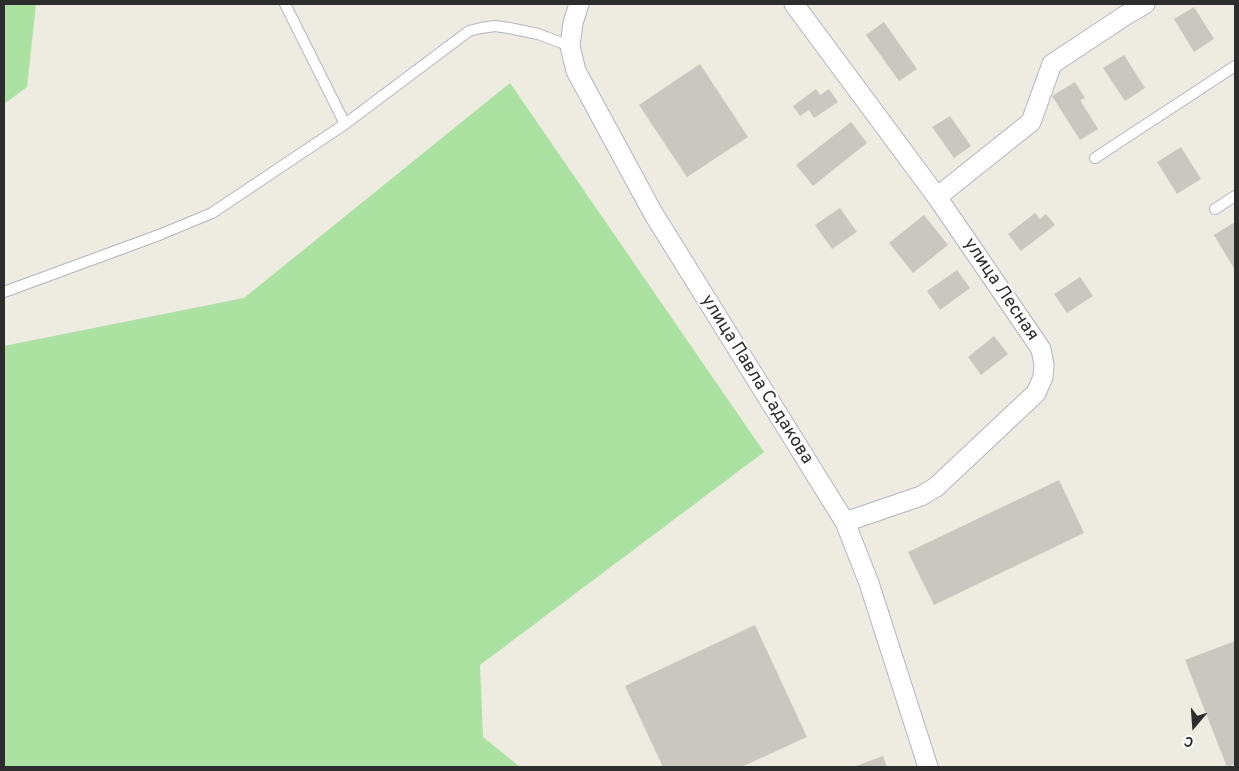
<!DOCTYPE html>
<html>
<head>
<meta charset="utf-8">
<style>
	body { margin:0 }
	#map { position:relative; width:1239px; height:771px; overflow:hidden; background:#eeebe1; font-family:Overpass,sans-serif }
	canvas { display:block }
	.frame { position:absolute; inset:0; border:5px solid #2d2d2d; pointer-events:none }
	.north { position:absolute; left:1169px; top:701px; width:50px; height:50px; -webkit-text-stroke:4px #fff; paint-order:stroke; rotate:198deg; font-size:14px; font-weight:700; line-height:20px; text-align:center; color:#2d2d2d }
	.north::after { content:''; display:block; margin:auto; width:18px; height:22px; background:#2d2d2d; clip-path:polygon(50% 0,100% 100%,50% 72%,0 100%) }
</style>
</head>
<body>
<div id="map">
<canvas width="1239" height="771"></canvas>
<div class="frame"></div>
<div class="north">С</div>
</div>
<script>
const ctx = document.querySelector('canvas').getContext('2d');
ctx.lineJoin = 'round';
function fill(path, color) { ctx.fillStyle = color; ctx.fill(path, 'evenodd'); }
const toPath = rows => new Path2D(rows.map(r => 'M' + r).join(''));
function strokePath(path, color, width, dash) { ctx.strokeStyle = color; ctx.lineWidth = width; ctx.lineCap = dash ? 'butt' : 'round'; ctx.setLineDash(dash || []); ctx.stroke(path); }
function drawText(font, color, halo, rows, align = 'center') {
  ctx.font = font + ' Overpass,sans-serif'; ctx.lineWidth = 4.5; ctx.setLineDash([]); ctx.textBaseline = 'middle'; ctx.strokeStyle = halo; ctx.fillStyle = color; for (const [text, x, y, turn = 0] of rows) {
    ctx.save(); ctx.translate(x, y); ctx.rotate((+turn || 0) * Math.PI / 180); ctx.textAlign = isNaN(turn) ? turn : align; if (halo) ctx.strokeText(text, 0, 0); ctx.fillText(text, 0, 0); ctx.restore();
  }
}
fill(toPath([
	[4,4,36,4,27,87,4,104],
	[510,83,764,452,480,665,483,737,520,767,4,767,4,346,244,298]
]), '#abe1a1');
fill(toPath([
	[1194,7,1214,39,1194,52,1174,19],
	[884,22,917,69,899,81,866,35],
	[1124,55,1145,88,1125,101,1103,68],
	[700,64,748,137,687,177,639,105],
	[1075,82,1085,98,1080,100,1098,129,1080,140,1052,96],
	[816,89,820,95,829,89,838,102,814,118,809,110,800,116,793,106],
	[950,116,971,146,954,158,932,127],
	[851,122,867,143,813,186,796,165],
	[1181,147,1201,179,1177,194,1157,162],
	[840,208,857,232,832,249,815,225],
	[1035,213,1040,219,1046,214,1055,225,1021,251,1008,234],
	[924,215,948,245,913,273,889,243],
	[1233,223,1235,226,1235,270,1214,235],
	[957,270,970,288,940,310,927,291],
	[1080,277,1093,296,1067,313,1054,294],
	[994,336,1008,354,981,375,968,357],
	[1059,480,1084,533,934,605,908,552],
	[755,625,807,737,741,767,663,767,625,686],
	[1235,641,1235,764,1227,767,1185,660],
	[883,756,887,767,853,767]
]), '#cac7c0');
const service = toPath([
	[285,4,345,124],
	[1095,158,1235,66],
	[1215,209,1235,196],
	[4,292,159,235,212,213,345,124,469,31,481,28,495,26,509,28,538,34,570,46]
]);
const minor = toPath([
	[579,4,573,23,570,46,576,71,653,213,845,522,869,583,928,767],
	[794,4,937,197,1041,349,1044,365,1043,377,1036,393,936,487,921,496,845,522],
	[937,197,1031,122,1052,64,1126,15,1145,4]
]);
strokePath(service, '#b4b4c0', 12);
strokePath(minor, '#b4b4c0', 21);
strokePath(service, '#fff', 10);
strokePath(minor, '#fff', 19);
drawText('18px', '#2d2d2d', '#fff', [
	["улица Лесная",1000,290,56],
	["улица Павла Садакова",756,380,58]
]);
</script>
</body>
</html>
